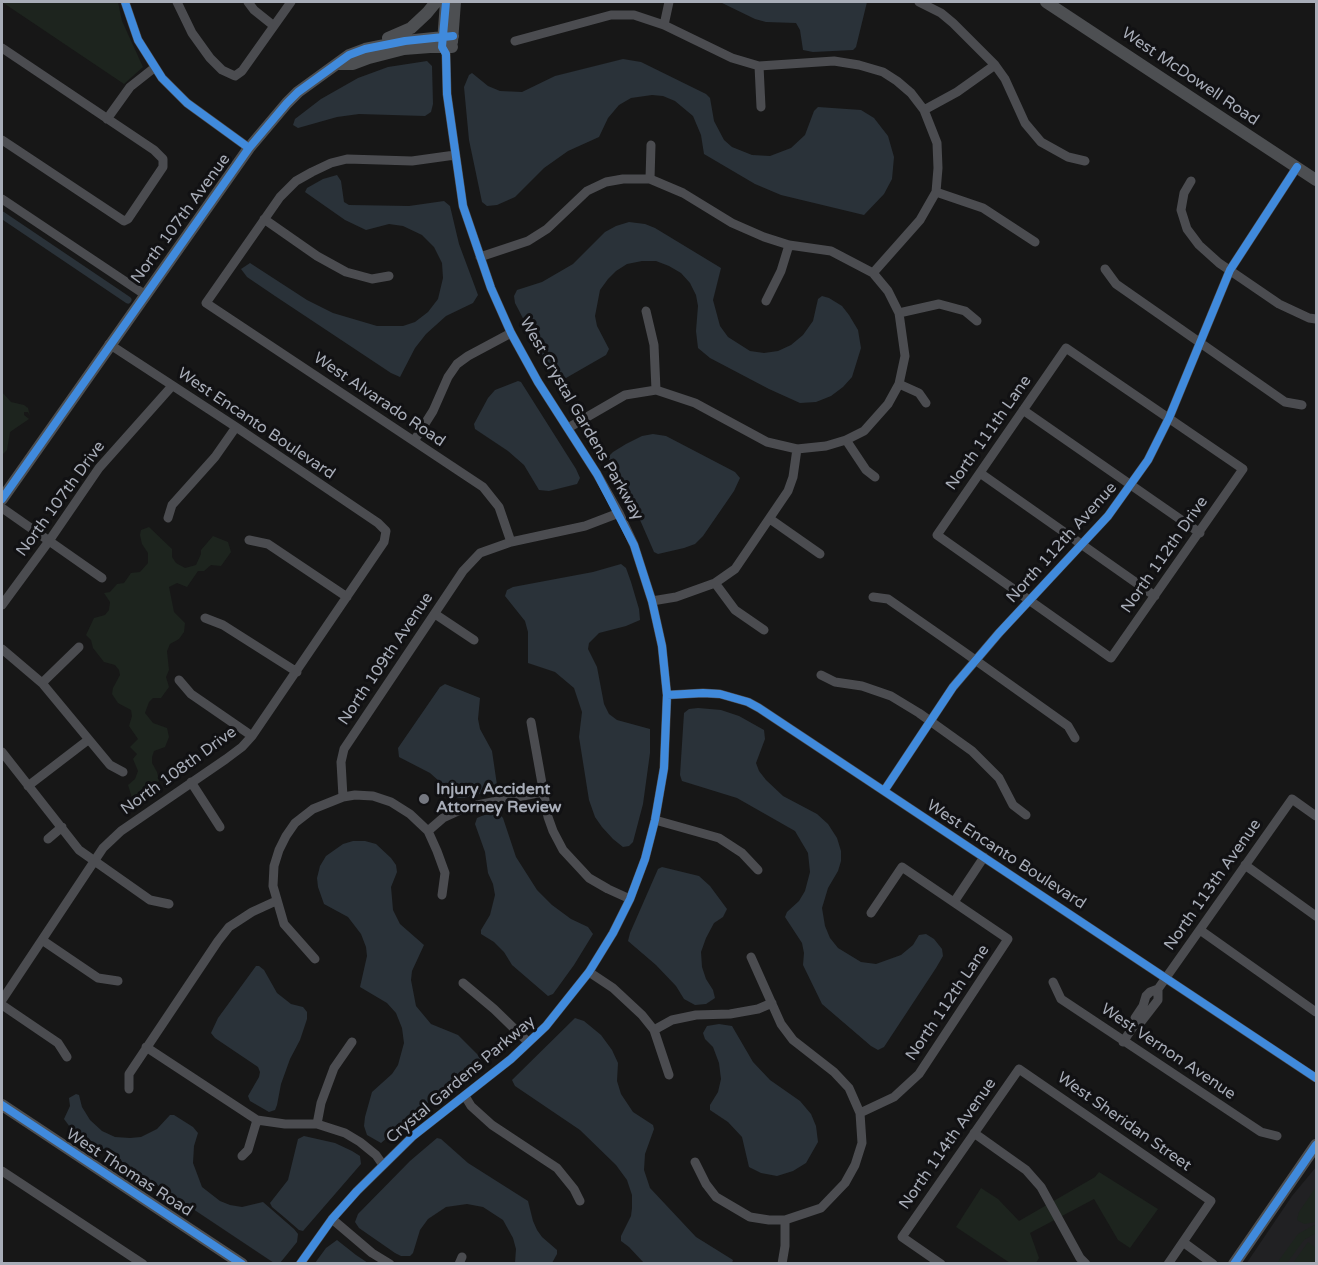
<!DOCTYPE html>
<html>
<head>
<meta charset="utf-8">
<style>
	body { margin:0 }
	#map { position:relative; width:1318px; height:1265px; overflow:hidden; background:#171717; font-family:"Varela Round",sans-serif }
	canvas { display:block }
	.frame { position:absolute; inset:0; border:3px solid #a8adb8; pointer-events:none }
</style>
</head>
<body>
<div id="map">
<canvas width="1318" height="1265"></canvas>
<div class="frame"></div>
</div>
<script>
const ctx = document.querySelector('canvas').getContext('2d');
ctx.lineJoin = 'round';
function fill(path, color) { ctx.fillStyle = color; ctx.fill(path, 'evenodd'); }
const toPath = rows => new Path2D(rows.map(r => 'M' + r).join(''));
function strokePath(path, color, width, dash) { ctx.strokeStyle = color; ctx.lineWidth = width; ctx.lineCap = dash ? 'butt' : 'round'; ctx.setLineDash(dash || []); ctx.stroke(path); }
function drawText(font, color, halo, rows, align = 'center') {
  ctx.font = font + ' "Varela Round",sans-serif'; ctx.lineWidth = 6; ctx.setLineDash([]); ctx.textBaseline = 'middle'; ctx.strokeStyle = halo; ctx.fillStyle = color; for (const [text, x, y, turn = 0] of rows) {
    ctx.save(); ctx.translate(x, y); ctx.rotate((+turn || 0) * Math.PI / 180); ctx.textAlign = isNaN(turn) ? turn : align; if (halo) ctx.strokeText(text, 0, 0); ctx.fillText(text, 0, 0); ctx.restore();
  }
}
fill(toPath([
	[1316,1167,1316,1263,1246,1264,1292,1196]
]), '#212123');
fill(toPath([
	[2,2,118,2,122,21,143,67,124,84],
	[2,392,11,402,24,405,28,408,30,416,28,412,24,412,24,415,29,419,10,432,7,450,2,455],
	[149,527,172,549,172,557,176,563,185,568,196,565,201,554,201,550,213,536,228,542,231,552,221,566,211,565,204,571,198,571,187,587,177,583,169,587,174,612,185,623,184,632,179,639,170,644,167,651,169,670,166,677,169,687,161,698,153,698,149,702,145,713,153,723,167,728,169,737,165,747,154,751,152,757,152,763,157,772,159,780,157,787,152,795,139,799,132,798,128,785,135,779,138,771,133,759,137,754,130,747,138,739,129,726,132,716,131,710,118,703,112,694,113,688,120,675,119,670,115,665,104,662,93,648,91,640,86,635,94,618,105,615,109,610,110,602,104,593,110,592,117,584,124,583,131,573,140,572,148,563,148,553,142,544,140,535,141,530],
	[1099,1172,1158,1209,1130,1248,1118,1240,1094,1199,1030,1233,1039,1258,1036,1263,1010,1263,956,1227,981,1188,998,1199,1019,1221,1095,1177],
	[1316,1187,1316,1222,1304,1224,1297,1220,1299,1212],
	[1316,1224,1316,1233,1304,1240,1287,1263,1277,1263,1298,1234],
	[1308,1242,1316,1248,1316,1263,1293,1263]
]), '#1d241e');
fill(toPath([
	[720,2,867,2,856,47,853,50,813,52,803,50,800,30,796,23,766,22,755,19],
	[623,59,641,62,706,94,710,98,714,121,724,140,732,147,752,155,770,156,791,148,805,135,814,111,818,107,861,110,874,118,888,136,894,157,892,179,884,194,864,215,781,195,755,184,704,154,701,135,693,116,675,101,663,96,652,95,631,98,619,105,608,118,599,137,568,151,544,168,515,197,497,205,487,206,482,202,469,140,464,87,469,75,472,73,488,86,500,91,522,92,555,76],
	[427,61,432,66,433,104,431,112,425,116,359,114,337,117,298,128,293,125,295,119,321,99,358,78,388,67],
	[337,175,341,181,344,202,349,205,409,206,444,201,450,206,459,244,478,295,473,303,446,316,426,334,415,348,400,377,391,373,275,296,247,277,241,269,250,263,307,300,333,313,377,326,403,326,415,322,428,312,438,299,443,278,442,263,434,247,422,235,403,226,389,224,366,230,345,220,305,192,307,188,323,179],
	[629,222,645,224,655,228,721,268,713,300,720,326,728,337,750,351,764,353,778,351,791,345,803,335,813,321,818,299,822,296,829,298,842,306,849,315,858,330,861,348,852,377,843,387,831,396,816,402,800,403,769,389,710,358,698,348,696,331,698,306,696,295,690,283,681,273,669,266,656,261,642,261,627,264,616,271,608,279,600,290,595,316,597,326,609,349,606,355,566,378,559,380,553,376,515,303,514,296,517,290,542,282,573,264,605,232,616,226],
	[518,381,521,382,576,469,580,478,577,484,549,491,539,490,524,465,508,451,475,429,474,424,488,398,495,390],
	[653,434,666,436,735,472,740,478,734,491,703,536,695,544,684,548,658,554,654,552,637,513,609,461,609,456,613,452,626,444,642,436],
	[621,564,626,568,631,582,639,609,640,620,626,626,599,633,589,643,588,649,597,667,604,704,609,714,617,720,650,729,650,753,643,804,633,842,629,846,623,847,613,839,602,827,595,817,589,800,579,737,582,712,574,688,555,672,528,663,528,632,525,621,505,596,507,590,513,587,593,572],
	[445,684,480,698,478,719,480,729,492,751,497,785,495,790,464,798,458,798,430,773,399,757,398,748,440,687],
	[698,708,721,710,739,716,764,730,765,739,756,763,759,771,766,780,783,796,817,814,828,824,837,838,841,851,841,861,838,871,828,888,822,908,825,926,830,938,838,948,861,962,876,964,901,955,913,945,919,935,926,934,934,939,942,949,943,956,936,968,884,1047,878,1050,871,1046,822,1004,803,965,804,953,802,943,785,917,787,912,799,901,805,891,810,872,808,853,795,831,737,798,682,781,680,775,684,713,689,709],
	[499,814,503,818,516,857,537,890,552,905,571,919,588,927,593,934,574,965,553,994,548,996,512,965,504,952,494,942,481,934,481,930,490,915,495,895,493,884,488,873,485,852,475,824,477,818,484,815],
	[353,841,365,841,376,844,391,858,396,865,397,872,391,887,393,910,400,924,424,945,412,971,411,980,416,1006,431,1024,458,1035,477,1054,481,1060,477,1065,429,1102,381,1143,367,1135,364,1126,365,1117,372,1092,392,1074,398,1065,404,1043,402,1028,396,1013,387,1003,360,987,367,956,366,947,361,934,348,917,324,904,318,887,317,878,320,866,326,856,343,844],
	[662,867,699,876,710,886,727,909,723,917,714,923,706,938,701,952,702,967,706,979,713,990,715,998,706,1004,695,1005,684,999,676,986,656,965,628,941,630,933,658,869],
	[256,966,259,966,264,970,277,993,291,1004,303,1007,307,1012,307,1019,300,1040,290,1059,281,1084,277,1105,275,1110,269,1112,250,1101,248,1096,259,1077,260,1072,258,1067,215,1038,211,1033,218,1018],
	[575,1018,584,1021,601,1035,612,1050,618,1063,617,1081,621,1094,633,1112,653,1125,654,1129,645,1154,644,1170,650,1188,696,1237,733,1260,732,1263,644,1263,629,1247,621,1241,621,1236,631,1216,632,1208,632,1195,627,1180,616,1165,580,1130,515,1086,512,1080],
	[719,1024,732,1026,753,1062,770,1080,800,1101,811,1114,816,1126,818,1142,806,1163,793,1171,777,1176,761,1173,749,1167,742,1137,728,1122,710,1110,710,1105,718,1092,721,1079,719,1063,713,1047,705,1039,703,1033,707,1026],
	[76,1094,79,1095,82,1107,90,1120,102,1131,115,1137,130,1138,141,1137,157,1129,170,1115,174,1115,193,1127,198,1133,194,1146,193,1163,202,1187,220,1201,230,1205,242,1207,263,1202,294,1229,298,1234,297,1242,280,1263,274,1263,70,1127,64,1119,70,1106,69,1098],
	[304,1136,335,1143,352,1151,360,1156,361,1164,303,1231,299,1230,284,1217,272,1207,270,1203,288,1180,298,1139],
	[437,1138,441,1139,468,1163,528,1201,533,1221,537,1230,542,1237,557,1250,557,1254,552,1263,515,1263,516,1249,513,1238,503,1220,483,1207,467,1204,446,1207,428,1219,420,1230,413,1253,410,1256,401,1256,395,1253,359,1228,355,1222,358,1214,410,1161],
	[337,1240,356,1255,368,1263,315,1263,326,1248]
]), '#2a3239');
strokePath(toPath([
	[2,215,128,300]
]), '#2a3239', 7);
strokePath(toPath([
	[125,2,138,40,162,78,187,103,249,148],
	[177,2,192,33,210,58,222,70,235,76,242,71,291,2],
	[248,2,254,10,274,26],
	[919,2,941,13,953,23,995,65,1005,79,1025,123,1041,142,1068,157,1085,161],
	[664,25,669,2],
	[515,41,611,15,634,15,664,25,732,58,759,66,834,61,859,65,883,72,897,81,911,93,924,110,937,143,938,168,936,192,920,220,873,273,888,291,899,313,905,356,899,384,888,404,864,431,846,440,826,446,797,449,767,442,695,403,656,390,625,395,568,428],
	[2,48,154,150,163,159,163,167,128,219,124,221,2,140],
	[759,66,761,107],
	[924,110,957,92,995,65],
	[107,119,130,87,154,68],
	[455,155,412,161,347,159,331,163,312,172,296,181,280,197,206,303,483,487,499,507,511,542],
	[650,179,651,145],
	[1191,181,1184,193,1181,210,1187,229,1199,245,1219,263,1279,304,1309,318,1316,319],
	[936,192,983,208,1035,242],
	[2,199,144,294],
	[264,219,317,256,346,272,372,279,389,276],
	[480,257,528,241,547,229,587,191,606,182,623,179,650,179,683,193,732,223,764,237,789,245,831,251,873,273],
	[1105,269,1116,284,1285,402,1302,405],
	[766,301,781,271,789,245],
	[646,311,654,345,656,390],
	[899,313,939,304,965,311,977,321],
	[1066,348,1243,469,1111,658,937,535,1066,348],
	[899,384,919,393,926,403],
	[1023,410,1200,533],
	[846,440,866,470,875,477],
	[414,441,433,411,448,377,457,364,468,356,511,333],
	[980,473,1155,596],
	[2,508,102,578],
	[168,518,172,505,215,457,236,427],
	[770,519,820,554],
	[249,540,268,544,347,597],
	[715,583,735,610,764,630],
	[873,597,888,599,964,652,1068,726,1075,738],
	[652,601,676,597,715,583,735,569,788,491,793,477,797,449],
	[2,605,49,541,99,468,172,386],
	[435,614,474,640],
	[205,618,223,625,297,672],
	[2,649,42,683,110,765,123,772],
	[821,675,835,682,862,686,891,696,919,713,972,751,999,778,1013,805,1026,815],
	[179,680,191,694,252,736],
	[42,683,79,647],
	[667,695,703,693,720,694,748,702,759,708,1316,1078],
	[531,722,548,817,553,831,563,850,589,878,608,889,630,899],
	[2,752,79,850,150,900,169,904],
	[191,782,220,827],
	[28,786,88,740],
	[884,791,953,687,999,633,1108,516,1148,460,1169,418,1230,270,1297,167],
	[343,797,341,762,344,749,463,571,480,553,511,542,585,526,619,513],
	[655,820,719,838,742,853,758,870],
	[428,831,443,818,467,807,543,792],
	[48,839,62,827],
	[1245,865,1316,916],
	[954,902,984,857],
	[1200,930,1316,1012],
	[42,940,98,978,118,981],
	[751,957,781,1024,793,1040,834,1072,849,1088,860,1113,862,1143,855,1165,845,1183,821,1208,785,1220,785,1246,782,1264],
	[315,959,284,924,273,886,274,866,279,850,286,836,295,823,313,809,343,797,355,795,373,796,391,802,410,814,428,831,437,851,445,873,442,895],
	[589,972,613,988,642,1015,654,1030,669,1075],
	[1053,982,1061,999,1261,1132,1277,1136],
	[463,983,494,1009,528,1042],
	[1158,989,1292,799,1316,816],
	[1158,989,1158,1000,1141,1022,1135,1024,1135,1018,1143,1006,1146,996,1150,992,1158,989],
	[2,1000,103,848,121,831,226,759,242,747,252,736,384,542,386,531,378,523,236,427,109,344],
	[2,1005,58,1043,67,1057],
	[654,1030,672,1020,696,1015,730,1014,758,1009,772,1003],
	[1123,1042,1135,1024],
	[146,1047,257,1120,285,1124,317,1124,345,1133,360,1142,376,1155,383,1165],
	[129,1089,129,1074,218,941,229,927,252,912,276,901],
	[465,1096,471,1106,492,1125,557,1168,574,1189,580,1201],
	[860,1113,894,1097,919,1074,1008,939,902,867,871,913],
	[317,1124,321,1103,334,1068,352,1042],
	[974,1133,1026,1170,1041,1187,1080,1258,1086,1264],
	[242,1156,248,1150,257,1120],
	[695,1162,706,1184,716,1197,750,1217,769,1220,785,1220],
	[2,1171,143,1264],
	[332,1219,372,1253,390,1264],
	[1183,1242,1213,1264],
	[300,1264,332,1219,357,1191,413,1136,511,1059,546,1026,589,972,613,933,630,899,645,859,655,820,664,768,667,695,662,646,652,601,634,545,619,513,597,474,538,382,511,333,491,288,463,206,447,94,446,54],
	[459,1264,462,1257],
	[941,1264,902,1237,1019,1069,1211,1201,1168,1264]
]), '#4b4c50', 9);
strokePath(toPath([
	[1046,2,1316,180],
	[388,38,411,28,427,13,436,2],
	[443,42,446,2],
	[452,42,455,2],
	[337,64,353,64,369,58,404,49,430,47,452,47],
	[2,499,249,148,287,103,298,92,349,55,365,49,405,41,453,36],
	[2,1105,242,1264],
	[1234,1264,1316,1145]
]), '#4d4f52', 12);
strokePath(toPath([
	[125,2,138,40,162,78,187,103,249,148],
	[2,499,249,148,287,103,298,92,349,55,365,49,405,41,453,36],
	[667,695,703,693,720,694,748,702,759,708,1316,1078],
	[884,791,953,687,999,633,1108,516,1148,460,1169,418,1230,270,1297,167],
	[2,1105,242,1264],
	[300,1264,332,1219,357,1191,413,1136,511,1059,546,1026,589,972,613,933,630,899,645,859,655,820,664,768,667,695,662,646,652,601,634,545,597,474,538,382,511,333,491,288,463,206,447,94,446,54,442,47,446,2],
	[1234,1264,1316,1145]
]), '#408adc', 8);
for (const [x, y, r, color] of [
	[424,799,6,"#757880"]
]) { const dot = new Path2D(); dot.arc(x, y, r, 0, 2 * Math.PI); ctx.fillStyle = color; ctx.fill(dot); strokePath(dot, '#111113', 2); }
drawText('16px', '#a8adb8', '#111113', [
	["West McDowell Road",1190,77,34],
	["North 107th Avenue",181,219,-54],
	["West Alvarado Road",379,400,34],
	["West Crystal Gardens Parkway",581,419,60],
	["West Encanto Boulevard",256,424,34],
	["North 111th Lane",989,433,-55],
	["North 107th Drive",61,499,-54],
	["North 112th Avenue",1062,543,-48],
	["North 112th Drive",1165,555,-55],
	["North 109th Avenue",386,659,-56],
	["North 108th Drive",179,771,-36],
	["West Encanto Boulevard",1006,855,33],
	["North 113th Avenue",1213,885,-55],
	["North 112th Lane",948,1003,-56],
	["West Vernon Avenue",1168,1052,34],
	["Crystal Gardens Parkway",461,1080,-40],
	["West Sheridan Street",1124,1122,35],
	["North 114th Avenue",948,1144,-55],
	["West Thomas Road",129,1173,33]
]);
drawText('bold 16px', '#a8adb8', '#111113', [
	["Injury Accident",436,790],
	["Attorney Review",436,808]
], 'left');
</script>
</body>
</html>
